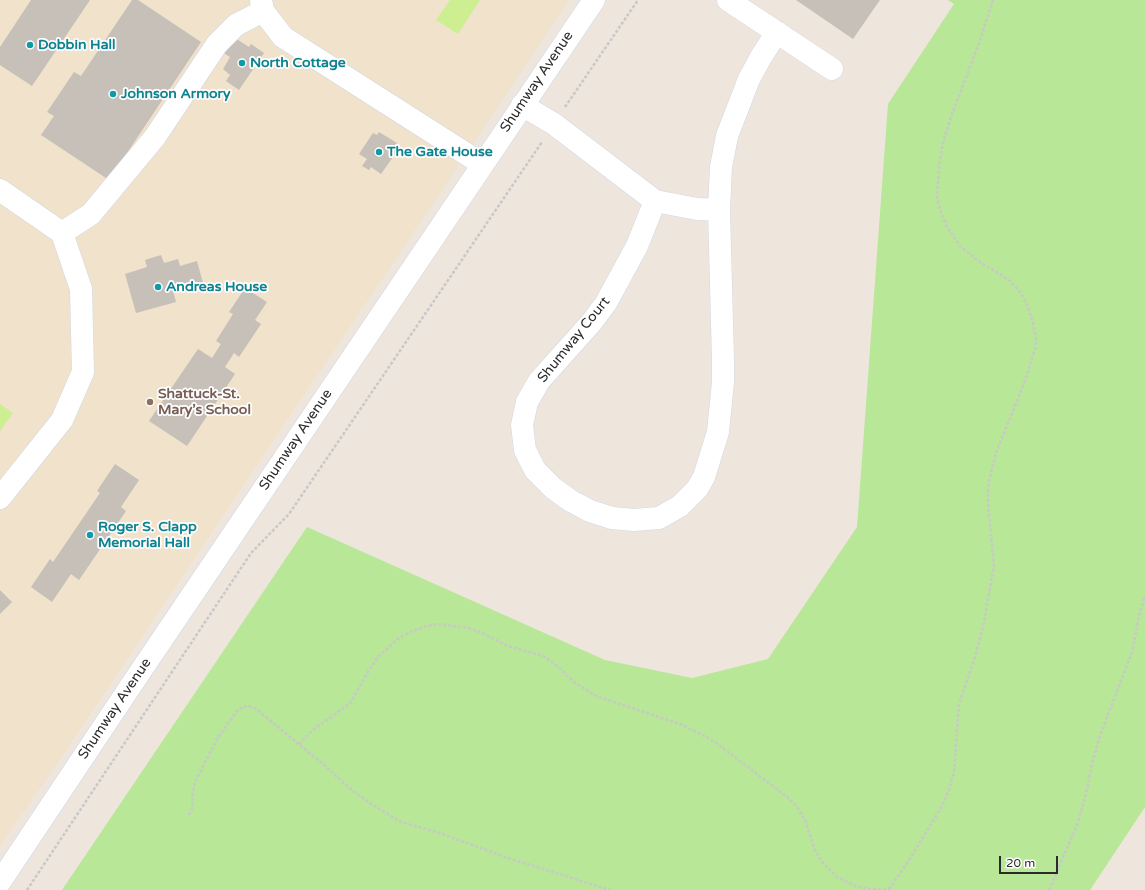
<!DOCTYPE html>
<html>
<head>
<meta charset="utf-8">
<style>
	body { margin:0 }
	#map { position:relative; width:1145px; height:890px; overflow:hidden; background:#eee5dd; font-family:"Varela Round",sans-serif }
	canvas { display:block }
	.scale { position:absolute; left:999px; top:856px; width:59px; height:18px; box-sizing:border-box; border:2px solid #2b2b2b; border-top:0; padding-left:5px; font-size:12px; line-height:14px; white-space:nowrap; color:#2b2b2b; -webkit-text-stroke:3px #fff; paint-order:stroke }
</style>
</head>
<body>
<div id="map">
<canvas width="1145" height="890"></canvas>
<div class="scale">20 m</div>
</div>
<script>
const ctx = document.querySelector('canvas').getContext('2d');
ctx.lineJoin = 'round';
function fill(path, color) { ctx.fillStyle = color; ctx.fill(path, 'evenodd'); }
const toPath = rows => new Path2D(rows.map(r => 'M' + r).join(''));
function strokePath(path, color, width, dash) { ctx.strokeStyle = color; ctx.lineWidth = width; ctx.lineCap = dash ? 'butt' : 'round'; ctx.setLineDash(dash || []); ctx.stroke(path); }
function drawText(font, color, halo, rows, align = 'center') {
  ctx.font = font + ' "Varela Round",sans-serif'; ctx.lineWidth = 3.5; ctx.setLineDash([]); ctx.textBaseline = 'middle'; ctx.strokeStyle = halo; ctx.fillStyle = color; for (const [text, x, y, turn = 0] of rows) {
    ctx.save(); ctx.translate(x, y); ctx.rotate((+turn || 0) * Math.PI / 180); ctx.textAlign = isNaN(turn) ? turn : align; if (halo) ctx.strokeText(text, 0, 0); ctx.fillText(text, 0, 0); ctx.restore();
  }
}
fill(toPath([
	[0,0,569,0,118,673,0,847]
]), '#f0e2cb');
fill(toPath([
	[948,0,1145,0,1145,807,1090,890,62,890,307,527,605,660,692,678,768,659,857,527,888,104,954,4]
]), '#b7e797');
fill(toPath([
	[450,0,480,0,458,34,436,20],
	[0,404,13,413,0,431]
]), '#cdef92');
fill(toPath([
	[31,0,90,0,32,86,0,65,0,47],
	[132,0,138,0,201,42,109,180,41,135,54,116,47,112,74,72,81,76],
	[796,0,880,0,853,39],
	[232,36,249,47,251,44,264,53,239,90,226,81,230,75,223,69,230,57,222,52],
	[379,132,397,143,394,147,398,150,381,174,371,167,369,170,362,166,367,159,359,154,373,133,377,135],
	[161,255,164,263,178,259,180,266,197,261,203,283,173,291,176,302,136,313,125,274,147,267,145,260],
	[245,288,267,302,255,320,261,324,239,357,234,353,225,367,235,374,187,446,149,421,198,349,212,358,221,344,216,341,233,314,229,312],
	[115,464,139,480,121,507,126,511,79,580,71,574,52,602,31,587,50,559,53,562,100,493,97,491],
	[0,590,12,602,0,614]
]), '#c6c0b8');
const minor = toPath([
	[261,0,263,11,283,37,482,164],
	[728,0,832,69],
	[522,105,554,124,655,201,697,209,719,210],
	[0,190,62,233,81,289,83,372,62,420,0,498],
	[655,201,637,246,606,303,591,323,539,381,527,402,522,425,525,450,535,470,553,488,571,501,590,511,612,518,634,520,659,518,680,506,697,489,704,477,718,432,723,382,723,360,719,210,721,167,727,136,749,79,761,57,777,32],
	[62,233,91,214,155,137,217,44,236,25,263,11],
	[0,882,134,681,594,0]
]);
strokePath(minor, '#d2d7e5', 23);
strokePath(toPath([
	[565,107,638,0],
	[299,744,314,729,345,707,351,702,369,670,379,656,399,638,410,632,424,627,437,624,468,628,480,632,508,646,543,656,554,663,574,682,596,696,680,724,701,734,715,742,787,797,797,807,805,820,815,850,822,862,837,877,856,886,868,889,891,890],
	[189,815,192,809,193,792,195,782,217,739,237,711,242,707,249,706,256,709,323,764,348,787,371,804,401,822,440,833,505,857,610,890],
	[889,889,908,862,942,806,949,790,954,772,959,704,974,660,983,627,994,566,988,504,988,490,990,477,996,453,1025,381,1035,349,1036,338,1033,323,1027,304,1020,292,1010,281,1000,274,981,263,960,246,947,227,941,212,937,198,939,167,943,143,951,117,979,43,993,0],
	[27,890,251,553,289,514,542,142],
	[1049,890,1077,825,1086,794,1092,764,1099,738,1132,652,1139,616,1145,596]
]), '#c8c8c8', 2.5, [3, 2]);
strokePath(minor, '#fff', 22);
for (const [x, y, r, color] of [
	[30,45,4,"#0f9aa8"],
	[242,63,4,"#0f9aa8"],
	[113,94,4,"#0f9aa8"],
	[379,152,4,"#0f9aa8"],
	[158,287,4,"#0f9aa8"],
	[150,402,4,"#8d6e63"],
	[90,535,4,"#0f9aa8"]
]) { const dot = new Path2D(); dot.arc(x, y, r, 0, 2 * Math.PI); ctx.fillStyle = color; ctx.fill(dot); strokePath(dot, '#fff', 1.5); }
drawText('bold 14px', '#0d838f', '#fff', [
	["Dobbin Hall",38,45],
	["North Cottage",250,63],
	["Johnson Armory",121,94],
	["The Gate House",387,152],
	["Andreas House",166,287],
	["Roger S. Clapp",98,527],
	["Memorial Hall",98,543]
], 'left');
drawText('14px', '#2b2b2b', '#fff', [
	["Shumway Avenue",537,82,-56],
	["Shumway Court",574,340,-51],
	["Shumway Avenue",296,440,-56],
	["Shumway Avenue",115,709,-56]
]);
drawText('bold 14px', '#785e54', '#fff', [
	["Shattuck-St.",158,394],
	["Mary’s School",158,410]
], 'left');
</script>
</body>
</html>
